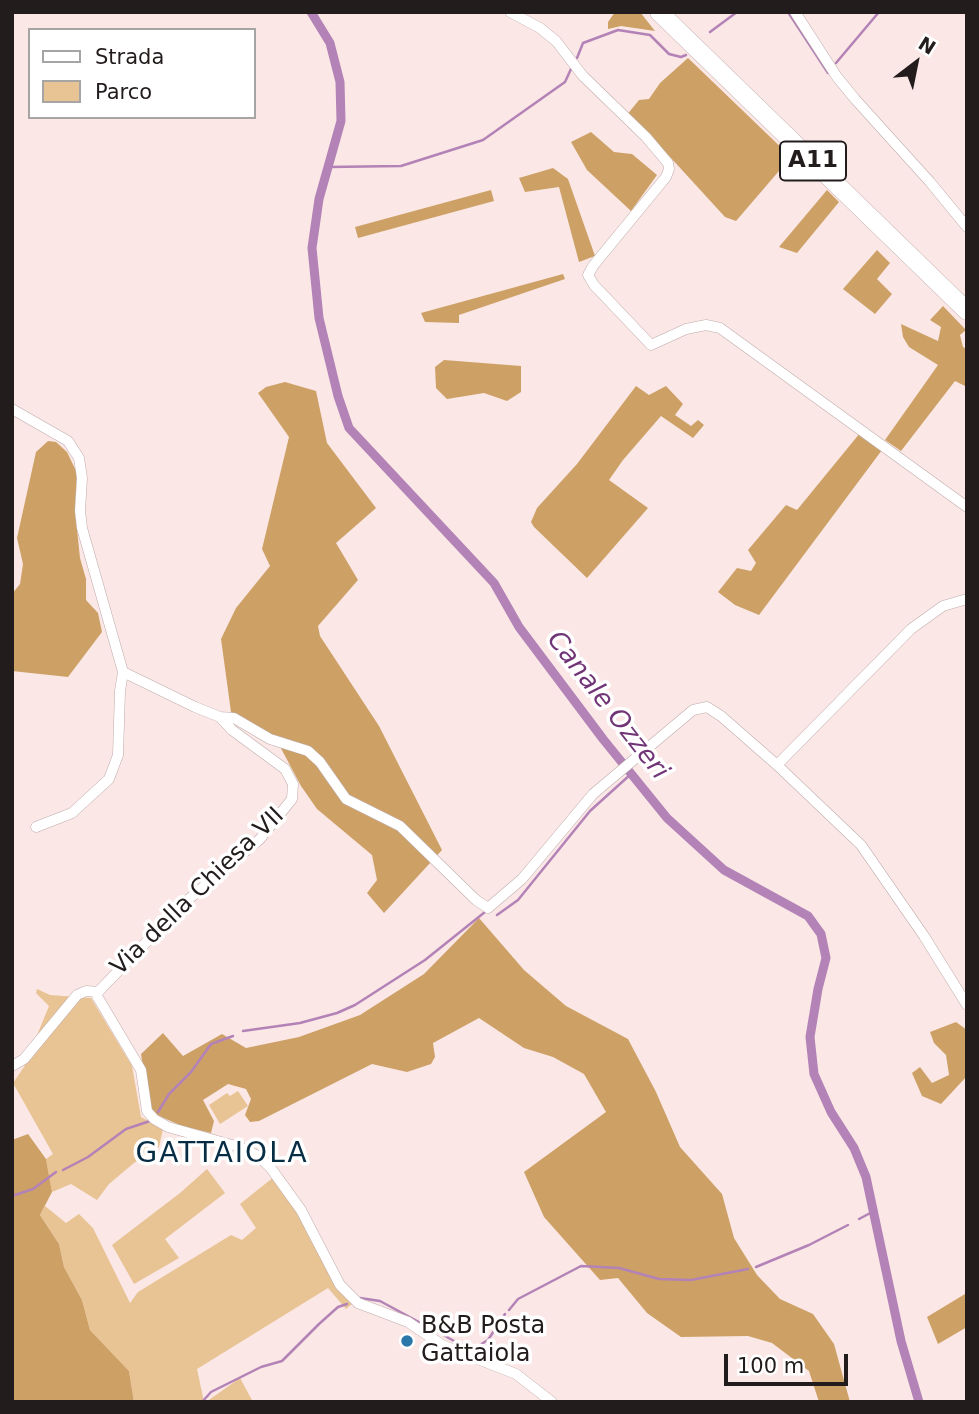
<!DOCTYPE html>
<html>
<head>
<meta charset="utf-8">
<style>
	body { margin:0 }
	#map { position:relative; width:979px; height:1414px; overflow:hidden; background:#fbe7e6; font-family:"DejaVu Sans",sans-serif }
	canvas { display:block }
	.frame { position:absolute; inset:0; border:14px solid #231c1c; pointer-events:none }
	.legend { position:absolute; left:28px; top:28px; width:228px; height:91px; box-sizing:border-box; background:#fff; border:2px solid #a7a4a4; margin:0; padding:9px 12px; list-style:none; font-size:21px; color:#231c1c }
	.legend li { display:flex; align-items:center; gap:14px; height:35px }
	.legend b { width:35px; border:2px solid #a7a4a4 }
	.north { position:absolute; left:881px; top:28px; width:70px; height:70px; -webkit-text-stroke:5px #fff; paint-order:stroke; rotate:32deg; font-size:19px; font-weight:700; line-height:28px; text-align:center; color:#231c1c }
	.north::after { content:''; display:block; margin:auto; width:24px; height:32px; background:#231c1c; clip-path:polygon(50% 0,100% 100%,50% 72%,0 100%) }
	.scale { position:absolute; left:724px; top:1354px; width:124px; height:32px; box-sizing:border-box; border:4px solid #231c1c; border-top:0; padding-left:9px; font-size:21px; line-height:24px; white-space:nowrap; color:#231c1c; -webkit-text-stroke:5px #fff; paint-order:stroke }
</style>
</head>
<body>
<div id="map">
<canvas width="979" height="1414"></canvas>
<div class="frame"></div>
<ul class="legend">
<li><b style="height:9px;background:#fff"></b>Strada</li>
<li><b style="height:19px;background:#e8c393"></b>Parco</li>
</ul>
<div class="north">N</div>
<div class="scale">100 m</div>
</div>
<script>
const ctx = document.querySelector('canvas').getContext('2d');
ctx.lineJoin = 'round';
function fill(path, color) { ctx.fillStyle = color; ctx.fill(path, 'evenodd'); }
const toPath = rows => new Path2D(rows.map(r => 'M' + r).join(''));
function strokePath(path, color, width, dash) { ctx.strokeStyle = color; ctx.lineWidth = width; ctx.lineCap = dash ? 'butt' : 'round'; ctx.setLineDash(dash || []); ctx.stroke(path); }
function drawText(font, color, halo, rows, align = 'center') {
  ctx.font = font + ' "DejaVu Sans",sans-serif'; ctx.lineWidth = 7; ctx.setLineDash([]); ctx.textBaseline = 'middle'; ctx.strokeStyle = halo; ctx.fillStyle = color; for (const [text, x, y, turn = 0] of rows) {
    ctx.save(); ctx.translate(x, y); ctx.rotate((+turn || 0) * Math.PI / 180); ctx.textAlign = isNaN(turn) ? turn : align; if (halo) ctx.strokeText(text, 0, 0); ctx.fillText(text, 0, 0); ctx.restore();
  }
}
fill(toPath([
	[37,989,50,995,91,998,132,1066,141,1117,163,1129,159,1147,134,1163,109,1184,97,1200,71,1184,52,1192,46,1159,53,1154,13,1083,24,1067,49,1006,36,993],
	[238,1091,248,1106,220,1124,209,1105,227,1093,230,1096],
	[207,1169,225,1193,165,1239,179,1258,134,1284,112,1245,180,1193],
	[280,1172,294,1191,345,1286,359,1298,346,1309,328,1288,197,1369,204,1402,134,1402,129,1371,90,1330,82,1300,64,1267,59,1244,40,1215,45,1206,66,1223,79,1214,93,1228,130,1303,138,1292,231,1235,242,1240,256,1228,240,1204],
	[240,1378,253,1402,206,1402]
]), '#e8c393');
fill(toPath([
	[615,12,640,12,655,31,621,26,608,29,608,22],
	[688,58,791,157,736,221,725,217,671,158,626,116,639,100,649,99,660,83],
	[591,132,614,152,632,154,657,175,631,211,587,170,571,142],
	[553,168,568,179,595,256,579,262,559,187,525,192,519,178],
	[491,190,494,201,358,238,355,227],
	[827,190,839,202,797,253,779,247],
	[877,250,890,263,877,279,892,294,875,314,843,289],
	[563,274,565,279,459,315,459,323,425,322,421,313],
	[943,306,966,330,960,335,963,347,967,349,967,387,955,381,901,451,885,440,938,365,909,347,903,337,901,324,938,341,941,327,930,320],
	[444,360,521,366,521,392,507,401,484,393,447,399,436,388,435,367],
	[285,382,316,391,327,443,376,508,336,543,358,580,318,626,320,636,379,726,442,850,384,913,367,893,377,880,372,855,317,809,301,786,276,739,231,712,221,639,236,608,270,566,262,549,289,437,258,393,266,387],
	[636,386,649,395,666,386,683,404,675,415,691,426,698,420,704,425,693,438,661,416,623,460,609,480,648,508,587,578,534,527,531,522,537,508,577,464],
	[860,433,882,450,759,615,735,605,718,592,737,568,751,571,756,563,748,550,786,505,797,510],
	[48,441,56,442,67,452,77,473,75,510,80,558,86,579,86,600,98,613,102,632,68,677,12,671,12,594,20,584,23,564,17,538,36,452],
	[479,918,524,970,566,1006,628,1039,656,1092,680,1147,722,1194,734,1238,757,1275,780,1299,813,1314,834,1344,850,1402,819,1402,809,1371,772,1343,748,1336,681,1337,647,1313,618,1278,600,1280,544,1217,524,1172,606,1112,584,1074,553,1057,524,1048,479,1018,433,1043,435,1057,431,1064,407,1072,372,1064,259,1121,250,1122,245,1115,251,1099,246,1089,228,1084,203,1100,214,1121,211,1133,182,1126,150,1112,141,1054,163,1033,183,1056,222,1034,246,1048,299,1037,360,1015,424,974],
	[956,1022,967,1030,967,1076,941,1104,922,1096,912,1073,920,1067,932,1083,949,1075,946,1055,934,1043,930,1032],
	[28,1134,46,1159,52,1192,40,1215,59,1244,64,1267,82,1300,90,1330,129,1371,134,1402,12,1402,12,1140],
	[965,1294,967,1296,967,1327,938,1344,927,1317]
]), '#cda165');
strokePath(toPath([
	[788,12,828,73],
	[710,32,737,12],
	[577,58,583,43,618,30,650,35,669,54,681,57,686,55],
	[836,63,879,12],
	[328,167,401,166,483,140,565,82,571,69],
	[497,915,518,900,590,811,631,774],
	[243,1031,300,1023,337,1013,355,1005,425,960,485,912],
	[158,1112,169,1094,191,1072,211,1044,233,1036],
	[63,1170,88,1157,126,1129,150,1121],
	[12,1196,33,1189,56,1172],
	[859,1219,874,1211],
	[756,1267,809,1245,848,1225],
	[360,1298,380,1301,456,1342,469,1346,478,1346,488,1340,505,1314],
	[509,1310,518,1299,581,1266,619,1268,659,1279,691,1280,748,1269],
	[202,1402,211,1392,261,1367,282,1361,319,1324,338,1307,347,1304]
]), '#b382b6', 2.5);
strokePath(toPath([
	[311,12,330,43,340,82,341,121,319,199,312,248,319,318,338,396,349,428,494,583,519,627,603,739,667,818,724,870,808,916,821,934,826,958,818,989,810,1037,814,1074,831,1112,854,1148,866,1177,901,1341,919,1402]
]), '#b382b6', 9);
const minor = toPath([
	[510,12,540,28,556,41,583,76,646,137,668,163,669,169,666,177,593,266,588,275,594,285,651,345,686,329,706,325,720,328,967,507],
	[795,12,837,77,855,99,930,182,967,227],
	[12,409,68,441,79,458,82,478,80,511,82,528,123,672,195,707,220,717,234,718,270,739,308,751,320,762,346,799,400,826,476,900,488,908,522,879,593,794,693,710,707,707,721,716,777,765,911,629,943,606,967,599],
	[220,717,232,730,285,769,293,784,292,799,260,839,183,904,98,992,97,996,141,1070,147,1111,154,1119,168,1127,239,1147,258,1156,270,1167,301,1210,340,1285,358,1303,408,1322,442,1345,516,1374,552,1402],
	[777,765,861,845,924,936,967,1005],
	[36,827,72,813,109,779,118,755,120,691,123,672],
	[12,1066,24,1059,77,995,86,991,98,992]
]);
const motorway = toPath([
	[659,12,967,311]
]);
strokePath(minor, '#bfabab', 11);
strokePath(motorway, '#bfabab', 19);
strokePath(minor, '#fff', 10);
strokePath(motorway, '#fff', 18);
for (const [x, y, r, color] of [
	[407,1341,7,"#2a77a9"]
]) { const dot = new Path2D(); dot.arc(x, y, r, 0, 2 * Math.PI); ctx.fillStyle = color; ctx.fill(dot); strokePath(dot, '#fff', 2.5); }
for (const [x, y, w] of [
	[813,161,66]
]) { const box = new Path2D(); box.roundRect(x - w / 2, y - 19.5, w, 39, 5); ctx.fillStyle = '#fff'; ctx.fill(box); strokePath(box, '#231c1c', 2); }
drawText('bold 23px', '#231c1c', null, [
	["A11",813,161]
]);
drawText('24px', '#231c1c', '#fff', [
	["Via della Chiesa VII",198,892,-44]
]);
drawText('24px', '#231c1c', '#fff', [
	["B&B Posta",421,1327],
	["Gattaiola",421,1355]
], 'left');
drawText('italic 26px', '#713577', '#fff', [
	["Canale Ozzeri",607,706,52]
]);
ctx.letterSpacing = '2px';
drawText('28px', '#072d45', '#fff', [
	["GATTAIOLA",222,1155]
]);
ctx.letterSpacing = '0px';
</script>
</body>
</html>
